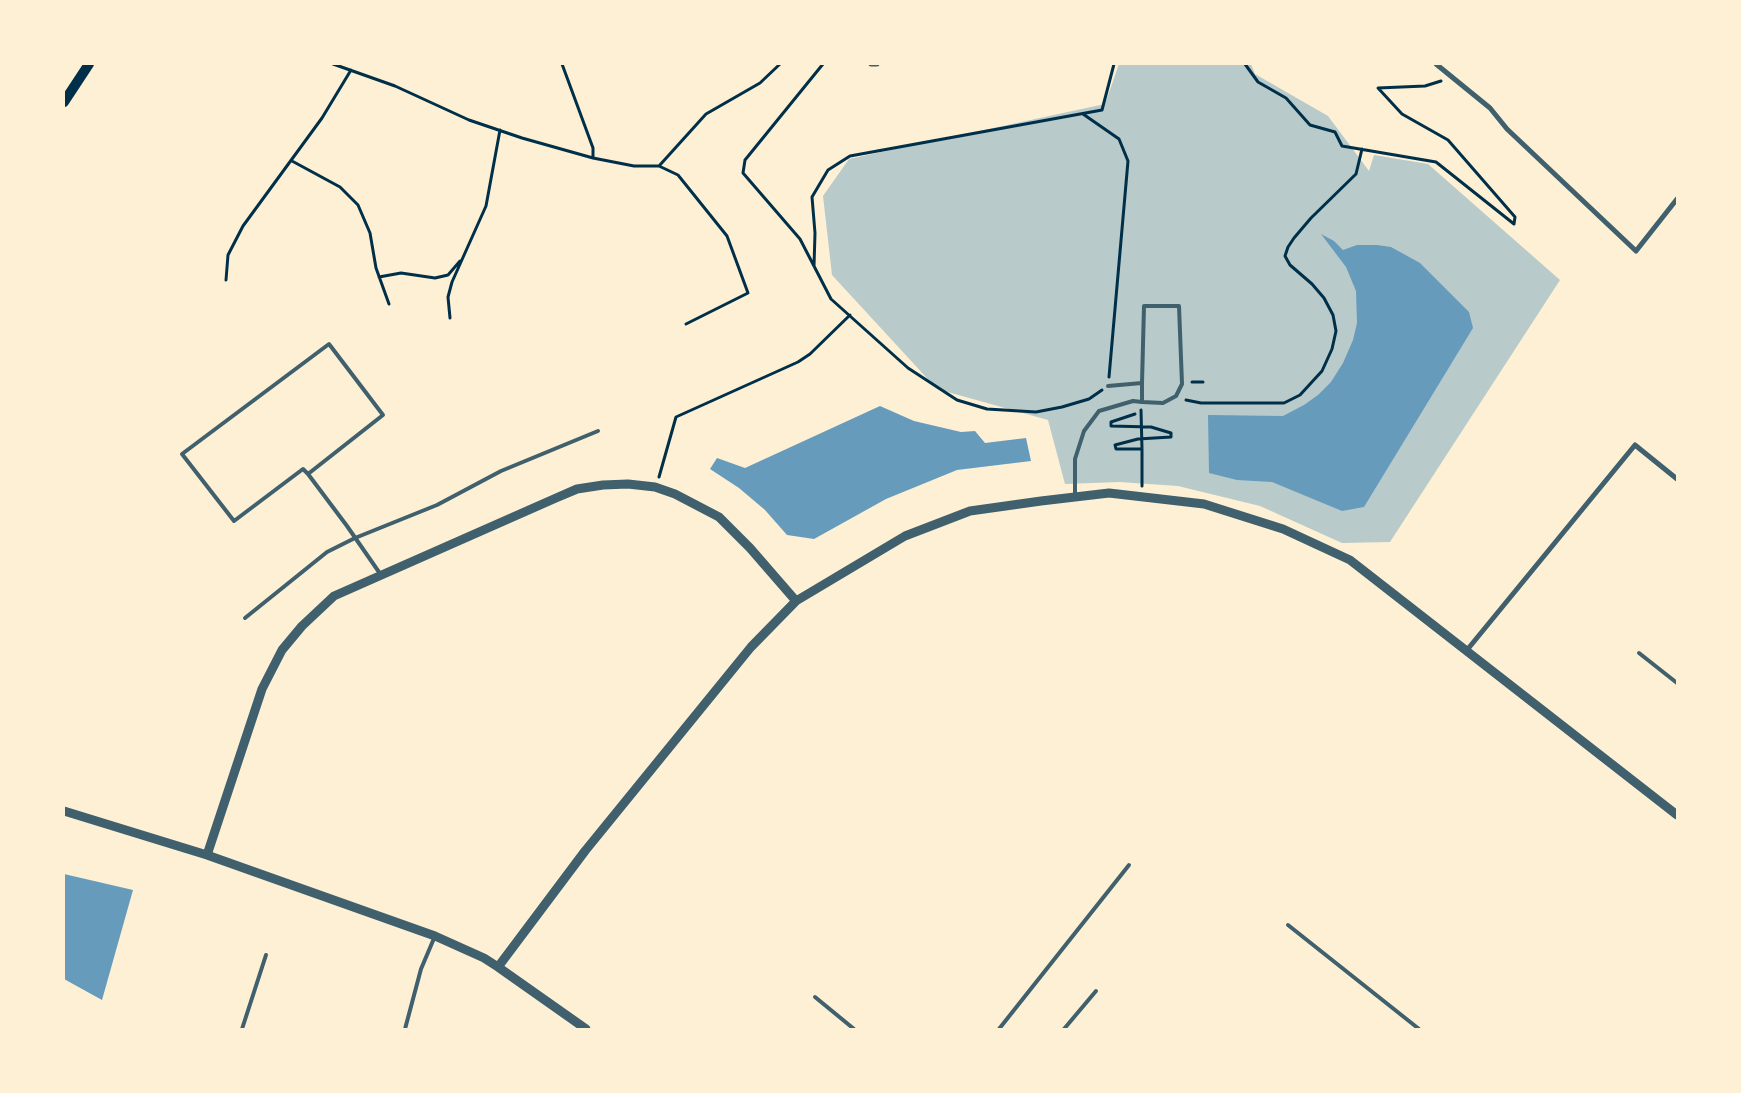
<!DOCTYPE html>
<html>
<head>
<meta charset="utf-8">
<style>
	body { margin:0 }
	#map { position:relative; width:1741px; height:1093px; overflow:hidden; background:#fdf0d5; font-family:Lora,serif }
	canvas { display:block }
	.frame { position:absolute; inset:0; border:65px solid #fdf0d5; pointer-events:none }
</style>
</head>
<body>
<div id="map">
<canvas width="1741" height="1093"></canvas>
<div class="frame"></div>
</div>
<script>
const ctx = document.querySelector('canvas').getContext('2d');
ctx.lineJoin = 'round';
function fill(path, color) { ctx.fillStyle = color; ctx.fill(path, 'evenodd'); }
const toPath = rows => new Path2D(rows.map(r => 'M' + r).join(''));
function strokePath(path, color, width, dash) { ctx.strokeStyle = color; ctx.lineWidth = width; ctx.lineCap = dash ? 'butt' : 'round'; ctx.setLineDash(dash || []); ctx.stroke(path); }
fill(toPath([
	[1119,64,1251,64,1255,74,1328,116,1369,171,1374,155,1428,164,1560,280,1390,542,1342,543,1260,506,1178,486,1119,482,1065,484,1048,420,937,389,832,275,823,196,849,159,1105,104]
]), '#b9caca');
fill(toPath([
	[1321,234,1334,241,1343,250,1357,245,1377,245,1391,247,1420,263,1469,312,1473,328,1364,507,1342,511,1272,482,1237,480,1209,473,1208,415,1283,416,1304,405,1318,395,1331,382,1343,363,1353,340,1357,323,1356,291,1346,267],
	[880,406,914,421,961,432,975,431,985,443,1026,438,1031,461,957,470,886,499,814,539,787,535,765,510,739,488,710,469,717,458,745,468],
	[64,874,133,890,102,1000,64,979]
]), '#669bbc');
strokePath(toPath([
	[333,64,395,86,469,120,522,138,593,158,634,166,659,166,678,175,727,236,748,293,686,324],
	[562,64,593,148,593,158],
	[823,64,745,160,743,173,800,239,831,299,908,368,957,400,987,409,1036,412,1062,407,1089,399,1102,390],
	[1245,64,1258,82,1286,98,1310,125,1335,132,1342,146,1436,162,1514,224,1515,217,1448,140,1402,114,1378,88,1425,86,1441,81],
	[1083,114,1119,139,1128,161,1109,377],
	[292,161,340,187,358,205,370,233,376,268,389,304],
	[659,166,706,114,760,83,780,64],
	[814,266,815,233,812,197,828,170,850,156,1102,110,1114,64],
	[379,277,401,273,435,278,448,275,460,261],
	[226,280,228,255,243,226,322,118,351,70],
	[450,318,448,297,452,282,486,206,500,130],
	[1192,382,1203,382],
	[1186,400,1201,403,1284,403,1300,395,1322,371,1332,349,1336,331,1333,315,1324,298,1312,284,1290,265,1285,256,1288,247,1294,238,1311,218,1356,174,1362,149],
	[1141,410,1142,449],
	[1135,414,1111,422,1111,426,1151,427,1171,433,1171,437,1138,439,1115,445,1116,449,1142,449,1142,486],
	[659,477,676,417,798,362,810,354,850,315]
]), '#003049', 3);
strokePath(toPath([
	[1142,402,1163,403,1176,396,1182,384,1179,306,1144,306,1142,383],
	[308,474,383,415,329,344,182,454,234,521,303,469,308,474,347,526,381,575],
	[1075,497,1075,459,1084,431,1099,411,1133,401,1142,402,1142,383,1108,386],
	[245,618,327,552,355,538,437,505,501,471,598,431],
	[1639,653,1677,683],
	[1288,925,1419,1029],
	[815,997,854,1029],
	[242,1029,266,955],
	[405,1029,421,969,435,936],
	[999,1029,1129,865],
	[1064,1029,1096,991]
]), '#3f606c', 4);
strokePath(toPath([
	[871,64,877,64],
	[1436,64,1490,108,1507,129,1636,251,1677,199],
	[1467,650,1635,445,1677,479]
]), '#3f606c', 5);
strokePath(toPath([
	[64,811,207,855,435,936,484,958,498,967,586,1029],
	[207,855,262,689,282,650,302,626,334,596,556,498,577,489,603,485,628,484,655,487,675,494,719,517,750,548,796,601],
	[498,967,585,851,751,647,796,601,905,536,970,511,1041,501,1109,493,1204,504,1283,529,1350,560,1677,815]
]), '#3f606c', 9);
strokePath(toPath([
	[64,102,89,64]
]), '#003049', 10);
</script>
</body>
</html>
